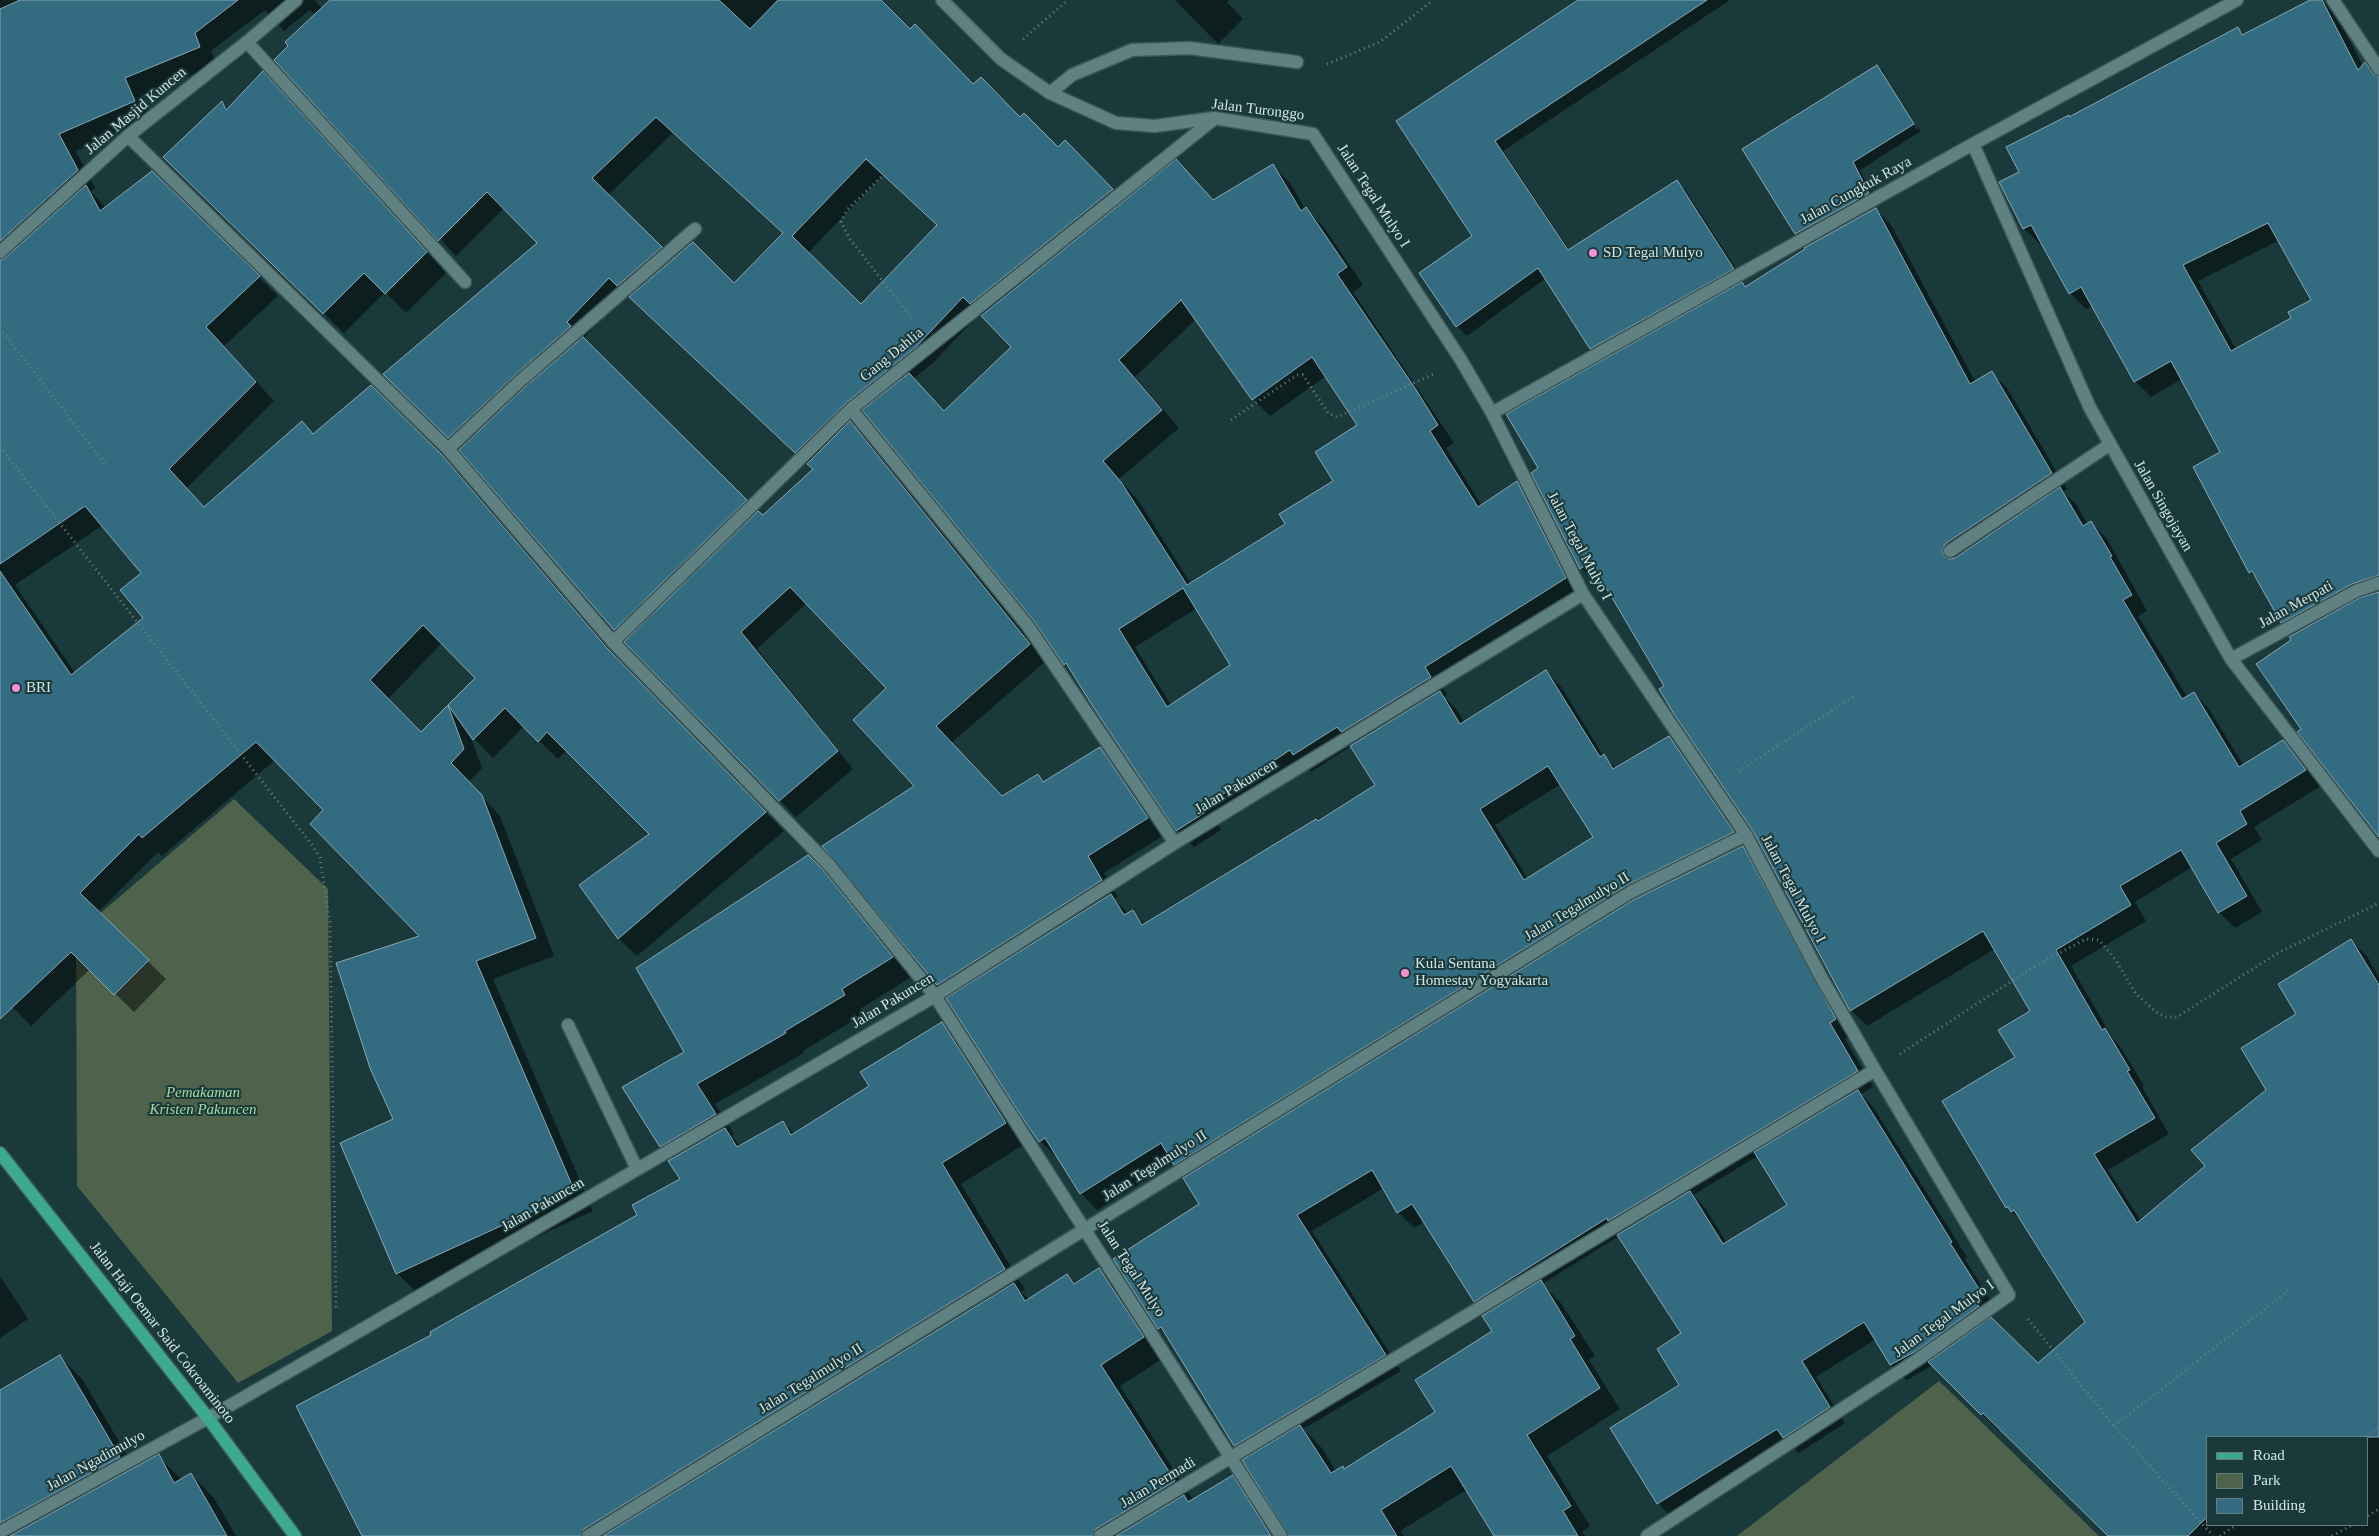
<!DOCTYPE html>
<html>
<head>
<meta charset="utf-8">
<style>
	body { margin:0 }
	#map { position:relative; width:2379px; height:1536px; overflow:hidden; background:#1a393a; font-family:"Times New Roman",serif }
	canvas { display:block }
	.legend { position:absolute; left:2206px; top:1436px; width:162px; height:90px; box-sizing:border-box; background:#1a393a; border:1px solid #647e7e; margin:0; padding:6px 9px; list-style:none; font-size:15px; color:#d4e5e5 }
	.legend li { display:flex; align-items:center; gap:10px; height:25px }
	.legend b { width:25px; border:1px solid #647e7e }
</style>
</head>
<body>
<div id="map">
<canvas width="2379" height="1536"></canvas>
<ul class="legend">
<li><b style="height:6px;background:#3ea991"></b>Road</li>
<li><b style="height:14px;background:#4f634c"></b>Park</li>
<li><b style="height:14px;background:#336b81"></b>Building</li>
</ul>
</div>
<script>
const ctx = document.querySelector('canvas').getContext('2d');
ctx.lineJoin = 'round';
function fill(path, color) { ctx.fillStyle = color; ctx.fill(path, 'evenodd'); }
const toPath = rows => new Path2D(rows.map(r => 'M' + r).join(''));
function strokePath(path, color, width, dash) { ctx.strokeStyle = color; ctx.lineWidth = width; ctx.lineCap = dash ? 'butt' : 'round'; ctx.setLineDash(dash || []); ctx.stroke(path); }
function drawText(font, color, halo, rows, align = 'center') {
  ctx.font = font + ' "Times New Roman",serif'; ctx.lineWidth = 4; ctx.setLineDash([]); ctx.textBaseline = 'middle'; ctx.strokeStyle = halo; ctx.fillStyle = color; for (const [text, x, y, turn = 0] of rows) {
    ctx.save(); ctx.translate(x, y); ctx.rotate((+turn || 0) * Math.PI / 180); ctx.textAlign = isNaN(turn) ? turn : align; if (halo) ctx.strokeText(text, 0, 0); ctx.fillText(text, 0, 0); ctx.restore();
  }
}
fill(toPath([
	[234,799,328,889,332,1331,238,1383,77,1186,76,934],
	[1939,1381,2099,1536,1737,1536]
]), '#4f634c');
fill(toPath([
	[0,0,314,0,337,23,360,0,880,0,910,30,974,86,1058,149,1065,142,1124,203,1176,161,1214,201,1273,166,1290,183,1305,209,1323,226,1363,285,1353,292,1454,443,1446,448,1482,506,1517,483,1534,500,1582,595,1441,684,1447,695,1444,697,1456,709,1465,723,1546,672,1562,688,1604,757,1617,769,1669,737,1685,754,1749,848,1745,850,1758,863,1851,1035,1845,1039,1873,1087,1861,1094,1873,1107,1967,1257,1965,1259,1995,1308,1986,1314,2038,1365,2086,1322,2023,1223,2007,1207,2017,1058,2032,1011,1995,949,1867,1026,1851,1010,1754,830,1603,580,1596,584,1581,568,1742,284,1746,288,1876,209,1891,225,1976,383,1991,373,2007,388,2067,489,2063,492,2076,504,2088,525,2091,523,2107,539,2147,611,2138,616,2187,697,2194,693,2209,709,2244,766,2283,742,2299,757,2321,786,2254,827,2262,840,2231,859,2262,912,2235,928,2219,912,2192,867,2135,902,2146,921,2071,966,2113,1039,2120,1046,2144,1086,2142,1087,2169,1134,2108,1170,2141,1221,2206,1167,2268,1090,2298,1014,2351,941,2367,956,2379,977,2379,1536,2117,1536,2000,1428,1998,1430,1933,1365,1907,1380,1891,1365,1876,1339,1816,1377,1845,1423,1799,1453,1791,1445,1674,1519,1658,1503,1612,1428,1681,1385,1682,1334,1619,1236,1542,1284,1561,1303,1595,1356,1589,1360,1620,1409,1547,1456,1590,1526,1582,1532,1585,1536,1495,1536,1466,1490,1400,1531,1404,1536,1289,1536,1248,1458,1235,1445,1169,1338,1159,1328,1200,1205,1188,1177,1174,1162,1097,1210,1081,1193,1058,1156,1057,1157,1040,1141,951,997,938,984,916,786,888,688,807,603,757,649,853,769,796,817,626,642,461,449,385,374,539,243,504,208,456,256,276,60,315,16,310,10,284,31,265,10,211,51,217,64,141,96,151,118,76,151,95,188,91,192,106,208,152,173,278,296,224,346,274,401,186,489,205,508,313,435,371,386,461,475,626,668,784,831,637,956,618,938,651,834,567,750,558,759,524,726,493,758,469,733,482,768,468,782,500,816,554,956,493,979,593,1211,416,1292,397,1273,395,1119,421,937,325,810,275,760,162,856,158,852,98,912,166,979,134,1012,90,969,31,1026,0,994,0,286,17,249,5,237,0,227],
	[673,133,784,233,734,284,674,260,608,195],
	[883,175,938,226,861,306,808,253],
	[626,294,814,470,763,517,583,339],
	[980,313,1013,347,945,412,913,379,933,363],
	[1196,319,1253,399,1270,416,1326,376,1359,425,1335,481,1287,525,1191,584,1138,500,1119,479,1179,428,1135,377],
	[868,415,1035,620,1072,671,1177,830,1194,847,1221,830,1218,825,1307,767,1311,772,1351,746,1377,785,1145,924,1133,912,1129,914,1114,899,1118,897,1104,873,1164,835,1116,765,1100,749,1045,783,1038,776,1002,798,951,743,1046,661,867,439,854,427],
	[103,525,143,573,145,618,75,673,15,585],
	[1197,608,1232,666,1171,705,1135,647],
	[442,643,477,678,454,711,448,707,421,734,388,699],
	[1561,784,1594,838,1528,879,1495,825],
	[1758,1156,1789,1205,1727,1243,1705,1208,1693,1195],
	[1384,1188,1398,1212,1414,1228,1424,1222,1475,1301,1487,1314,1494,1332,1437,1412,1345,1470,1336,1471,1321,1447,1303,1429,1401,1371,1312,1231],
	[2208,1437,2368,1437,2368,1525,2208,1525],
	[1175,0,1229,0,1227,2,1243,19,1218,44],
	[1580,0,1730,0,1503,151,1570,251,1677,182,1686,191,1742,278,1600,358,1591,348,1546,278,1467,336,1457,326,1420,274,1474,237,1398,122],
	[2313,0,2322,0,2335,12,2363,66,2365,64,2379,78,2379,836,2303,730,2292,641,2295,635,2282,622,2258,580,2250,572,2221,453,2182,379,2151,397,2135,381,2093,305,2086,309,2070,293,2043,243,2040,244,2024,229,2000,182,2021,172,2070,118,2238,28,2244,35],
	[2280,240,2312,300,2293,318,2236,349,2198,281],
	[1877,66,1884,73,1881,73,1917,130,1919,128,1884,73,1921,131,1860,170,1875,201,1804,241,1796,233],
	[283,93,446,273,406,313,385,292,344,333,185,177,222,103,228,109],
	[808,857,843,892,911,977,860,1009,864,1014,803,1051,804,1053,715,1104,734,1134,731,1136,741,1146,783,1122,795,1134,871,1087,942,1023,962,1044,1026,1143,961,1184,1025,1290,1021,1292,1029,1299,1067,1275,1076,1284,1099,1269,1120,1290,1164,1358,1120,1386,1193,1500,1232,1477,1253,1498,1278,1536,369,1536,433,1335,639,1216,682,1179,674,1159,661,1146,685,1052],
	[0,1276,28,1319,0,1338],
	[60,1357,83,1380,135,1469,158,1456,182,1480,191,1474,214,1498,236,1536,0,1536,0,1392]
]), '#0007');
const building = toPath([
	[20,0,238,0,195,33,200,47,125,78,135,101,59,134,78,170,0,241,0,9,20,0],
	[330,0,719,0,750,29,778,0,881,0,910,29,915,24,973,84,981,77,1020,117,1024,113,1058,147,1065,140,1113,189,970,304,963,297,916,347,846,403,795,453,629,297,693,242,734,283,783,233,656,117,592,178,662,247,617,286,609,278,567,322,571,326,515,375,448,438,383,374,537,243,487,192,438,241,274,60,288,46,285,42,330,0],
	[866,159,937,225,861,304,792,236,866,159],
	[1578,0,1707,0,1495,141,1568,250,1677,180,1734,269,1590,349,1538,268,1456,327,1419,273,1472,236,1396,121,1578,0],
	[2310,0,2322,0,2358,70,2365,62,2373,74,2379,77,2379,575,2352,584,2281,623,2252,571,2249,573,2193,467,2220,452,2171,361,2134,382,2081,287,2069,294,2031,225,2023,229,1999,182,2019,172,2006,147,2069,115,2069,117,2238,27,2242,35,2310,0],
	[2268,223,2311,300,2288,312,2291,318,2231,351,2183,265,2268,223],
	[1877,65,1914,124,1853,162,1869,193,1795,234,1742,149,1877,65],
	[263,71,427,252,385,294,364,273,323,314,163,157,222,101,226,110,263,71],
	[1176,159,1213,200,1273,164,1301,211,1306,207,1347,267,1337,274,1415,388,1438,425,1430,431,1478,507,1517,481,1566,578,1425,667,1431,677,1341,732,1337,727,1293,755,1290,750,1202,808,1204,813,1176,831,1092,705,1066,663,1064,665,1034,621,862,410,909,373,944,411,1011,347,981,316,1176,159],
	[1181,300,1252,400,1312,357,1357,425,1315,452,1333,481,1279,514,1285,524,1187,585,1121,482,1103,461,1162,410,1119,360,1181,300],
	[1183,588,1230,665,1167,707,1119,629,1183,588],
	[152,171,260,276,206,327,256,382,169,469,204,507,302,421,313,434,371,385,442,455,607,648,766,812,618,939,579,885,649,834,547,732,538,742,505,708,473,740,448,705,475,678,423,625,370,680,421,732,448,705,464,749,451,763,482,795,536,938,476,961,575,1192,396,1274,340,1143,393,1119,370,1068,336,963,419,936,310,824,323,810,256,742,142,838,139,834,80,893,149,960,114,995,71,952,0,1019,0,571,71,675,143,618,120,590,141,573,85,506,0,564,0,260,5,258,86,185,100,211,152,171],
	[1876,208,1970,384,1992,371,2052,473,1945,544,1942,551,1944,556,1950,559,1955,558,2060,487,2083,526,2091,521,2112,556,2110,557,2132,595,2123,600,2182,699,2194,692,2239,767,2283,740,2306,770,2240,811,2247,824,2216,843,2247,896,2218,913,2181,850,2120,886,2131,905,2056,950,2102,1030,2105,1028,2130,1070,2127,1071,2155,1118,2094,1154,2137,1223,2205,1166,2191,1150,2266,1090,2241,1048,2296,1014,2278,984,2351,939,2379,985,2379,1437,2208,1437,2208,1516,2188,1536,2108,1536,1983,1413,1981,1415,1928,1362,1991,1317,2038,1363,2085,1322,2014,1210,2011,1212,2008,1207,2006,1208,1942,1101,2015,1057,1998,1030,2030,1011,1983,931,1850,1011,1753,831,1674,714,1659,689,1664,686,1591,562,1580,569,1531,473,1538,468,1506,414,1742,282,1745,287,1805,249,1804,248,1876,208],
	[583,337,747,500,614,630,459,450,525,387,583,337],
	[850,421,1030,644,936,726,1002,796,1038,774,1043,782,1100,747,1148,818,1088,856,1102,880,937,985,822,846,914,786,853,720,886,688,790,587,741,632,838,751,779,801,624,642,758,511,763,515,813,469,807,464,850,421],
	[2379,592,2379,837,2297,732,2301,729,2256,664,2291,640,2289,637,2359,598,2379,592],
	[1546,670,1600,757,1604,754,1613,769,1669,736,1734,832,1627,885,1174,1165,1161,1143,1080,1194,1045,1138,1039,1142,1020,1114,946,998,1111,894,1124,915,1133,910,1142,925,1316,819,1318,821,1375,785,1350,746,1440,691,1460,724,1546,670],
	[1548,766,1593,837,1524,880,1480,809,1548,766],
	[1743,846,1836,1019,1830,1023,1858,1071,1608,1221,1607,1218,1474,1302,1412,1204,1397,1213,1372,1170,1297,1215,1386,1355,1234,1446,1161,1327,1158,1329,1113,1259,1199,1204,1183,1178,1635,899,1743,846],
	[808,855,824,871,893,957,842,989,845,995,785,1031,786,1033,697,1084,716,1114,660,1147,622,1087,684,1052,636,968,808,855],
	[942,1022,1006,1123,942,1163,1005,1269,584,1529,580,1536,362,1536,296,1406,431,1335,430,1332,637,1215,632,1205,680,1179,668,1161,725,1128,737,1147,783,1121,791,1135,869,1086,860,1072,942,1022],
	[1858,1090,1952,1242,1950,1243,1981,1292,1972,1298,1979,1306,1916,1351,1890,1365,1864,1322,1802,1361,1830,1407,1783,1438,1777,1429,1657,1504,1610,1428,1679,1385,1657,1349,1681,1333,1617,1235,1690,1191,1723,1244,1787,1205,1754,1152,1858,1090],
	[1099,1268,1144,1337,1101,1365,1175,1481,1096,1529,1092,1536,603,1536,1014,1283,1025,1301,1067,1274,1074,1284,1099,1268],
	[1541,1280,1575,1336,1570,1339,1600,1388,1527,1435,1571,1506,1563,1511,1578,1536,1494,1536,1451,1466,1381,1510,1397,1536,1289,1536,1242,1460,1300,1425,1331,1473,1343,1466,1344,1469,1435,1412,1415,1380,1492,1331,1482,1316,1541,1280],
	[60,1355,120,1457,0,1523,0,1390,60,1355],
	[159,1454,174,1483,191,1473,227,1536,10,1536,159,1454],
	[1233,1475,1271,1536,1116,1536,1184,1495,1188,1502,1233,1475]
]);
fill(building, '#336b81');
strokePath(building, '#8aa7b4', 1);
const minor = toPath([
	[942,0,1001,59,1050,93,1116,123,1155,126,1214,118,1313,134,1461,360,1492,413,1583,594,1746,835,1821,977,1875,1070,2009,1295,1917,1360,1647,1536],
	[2333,0,2379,69],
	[247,42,465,282],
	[1050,93,1072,75,1132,50,1189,48,1297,62],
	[128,136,448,449,613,642,830,866,935,996,1281,1536],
	[1973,144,2090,408,2231,659,2379,851],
	[0,252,128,136,247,42,296,0],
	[851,409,1028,626,1175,843],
	[1492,413,1973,144,2237,0],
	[448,449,520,381,695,229],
	[1950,551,2109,445],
	[613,642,851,409,1214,119],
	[2231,659,2356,591,2379,583],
	[568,1025,637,1169],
	[0,1532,208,1418,337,1344,935,996,1175,843,1583,594],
	[588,1536,1631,892,1746,835],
	[1100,1536,1875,1070]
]);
const major = toPath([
	[0,1153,208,1418,295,1536]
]);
strokePath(minor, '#3b5758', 15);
strokePath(major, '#3b5758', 15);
strokePath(toPath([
	[1023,39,1068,0],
	[1327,64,1380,42,1433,0],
	[881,177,847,210,841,222,850,239,913,320],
	[0,328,105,464],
	[1231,420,1297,375,1303,375,1328,413,1337,417,1434,374],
	[0,447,312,845,320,858,330,923,336,1310],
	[1739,771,1854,696],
	[1900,1054,2035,966,2086,939,2099,940,2115,959,2136,994,2155,1011,2165,1017,2177,1017,2278,953,2379,903],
	[2028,1319,2114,1426,2213,1536],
	[2114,1426,2290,1289],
	[2365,1437,2379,1428],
	[2368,1516,2379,1509],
	[2220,1536,2236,1525],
	[2332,1536,2352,1525]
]), '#678081', 3, [1, 4]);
strokePath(minor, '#608182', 12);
strokePath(major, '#3ea991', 12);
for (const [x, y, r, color] of [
	[1593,253,5,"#f391d6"],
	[16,688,5,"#f391d6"],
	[1405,973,5,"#f391d6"]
]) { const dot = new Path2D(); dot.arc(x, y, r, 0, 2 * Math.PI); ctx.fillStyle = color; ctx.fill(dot); strokePath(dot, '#1a393a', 2); }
drawText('15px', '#d4e5e5', '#1a393a', [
	["Jalan Turonggo",1258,110,7],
	["Jalan Masjid Kuncen",136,111,-40],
	["Jalan Cungkuk Raya",1856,191,-29],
	["Jalan Tegal Mulyo I",1373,196,57],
	["Gang Dahlia",892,355,-39],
	["Jalan Singojayan",2163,506,60],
	["Jalan Tegal Mulyo I",1579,546,62],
	["Jalan Merpati",2296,605,-29],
	["Jalan Pakuncen",1236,787,-31],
	["Jalan Tegal Mulyo I",1793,889,62],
	["Jalan Tegalmulyo II",1577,907,-31],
	["Jalan Pakuncen",893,1001,-31],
	["Jalan Tegalmulyo II",1155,1166,-32],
	["Jalan Pakuncen",543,1205,-30],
	["Jalan Tegal Mulyo",1131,1269,57],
	["Jalan Tegal Mulyo I",1944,1319,-36],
	["Jalan Haji Oemar Said Cokroaminoto",162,1333,52],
	["Jalan Tegalmulyo II",811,1379,-32],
	["Jalan Ngadimulyo",96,1461,-29],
	["Jalan Permadi",1158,1483,-31]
]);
drawText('15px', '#d4e5e5', '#1a393a', [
	["SD Tegal Mulyo",1603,253],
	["BRI",26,688],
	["Kula Sentana",1415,964],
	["Homestay Yogyakarta",1415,981]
], 'left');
drawText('italic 15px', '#a4da9e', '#1a393a', [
	["Pemakaman",203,1093],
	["Kristen Pakuncen",203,1110]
]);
</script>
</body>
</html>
